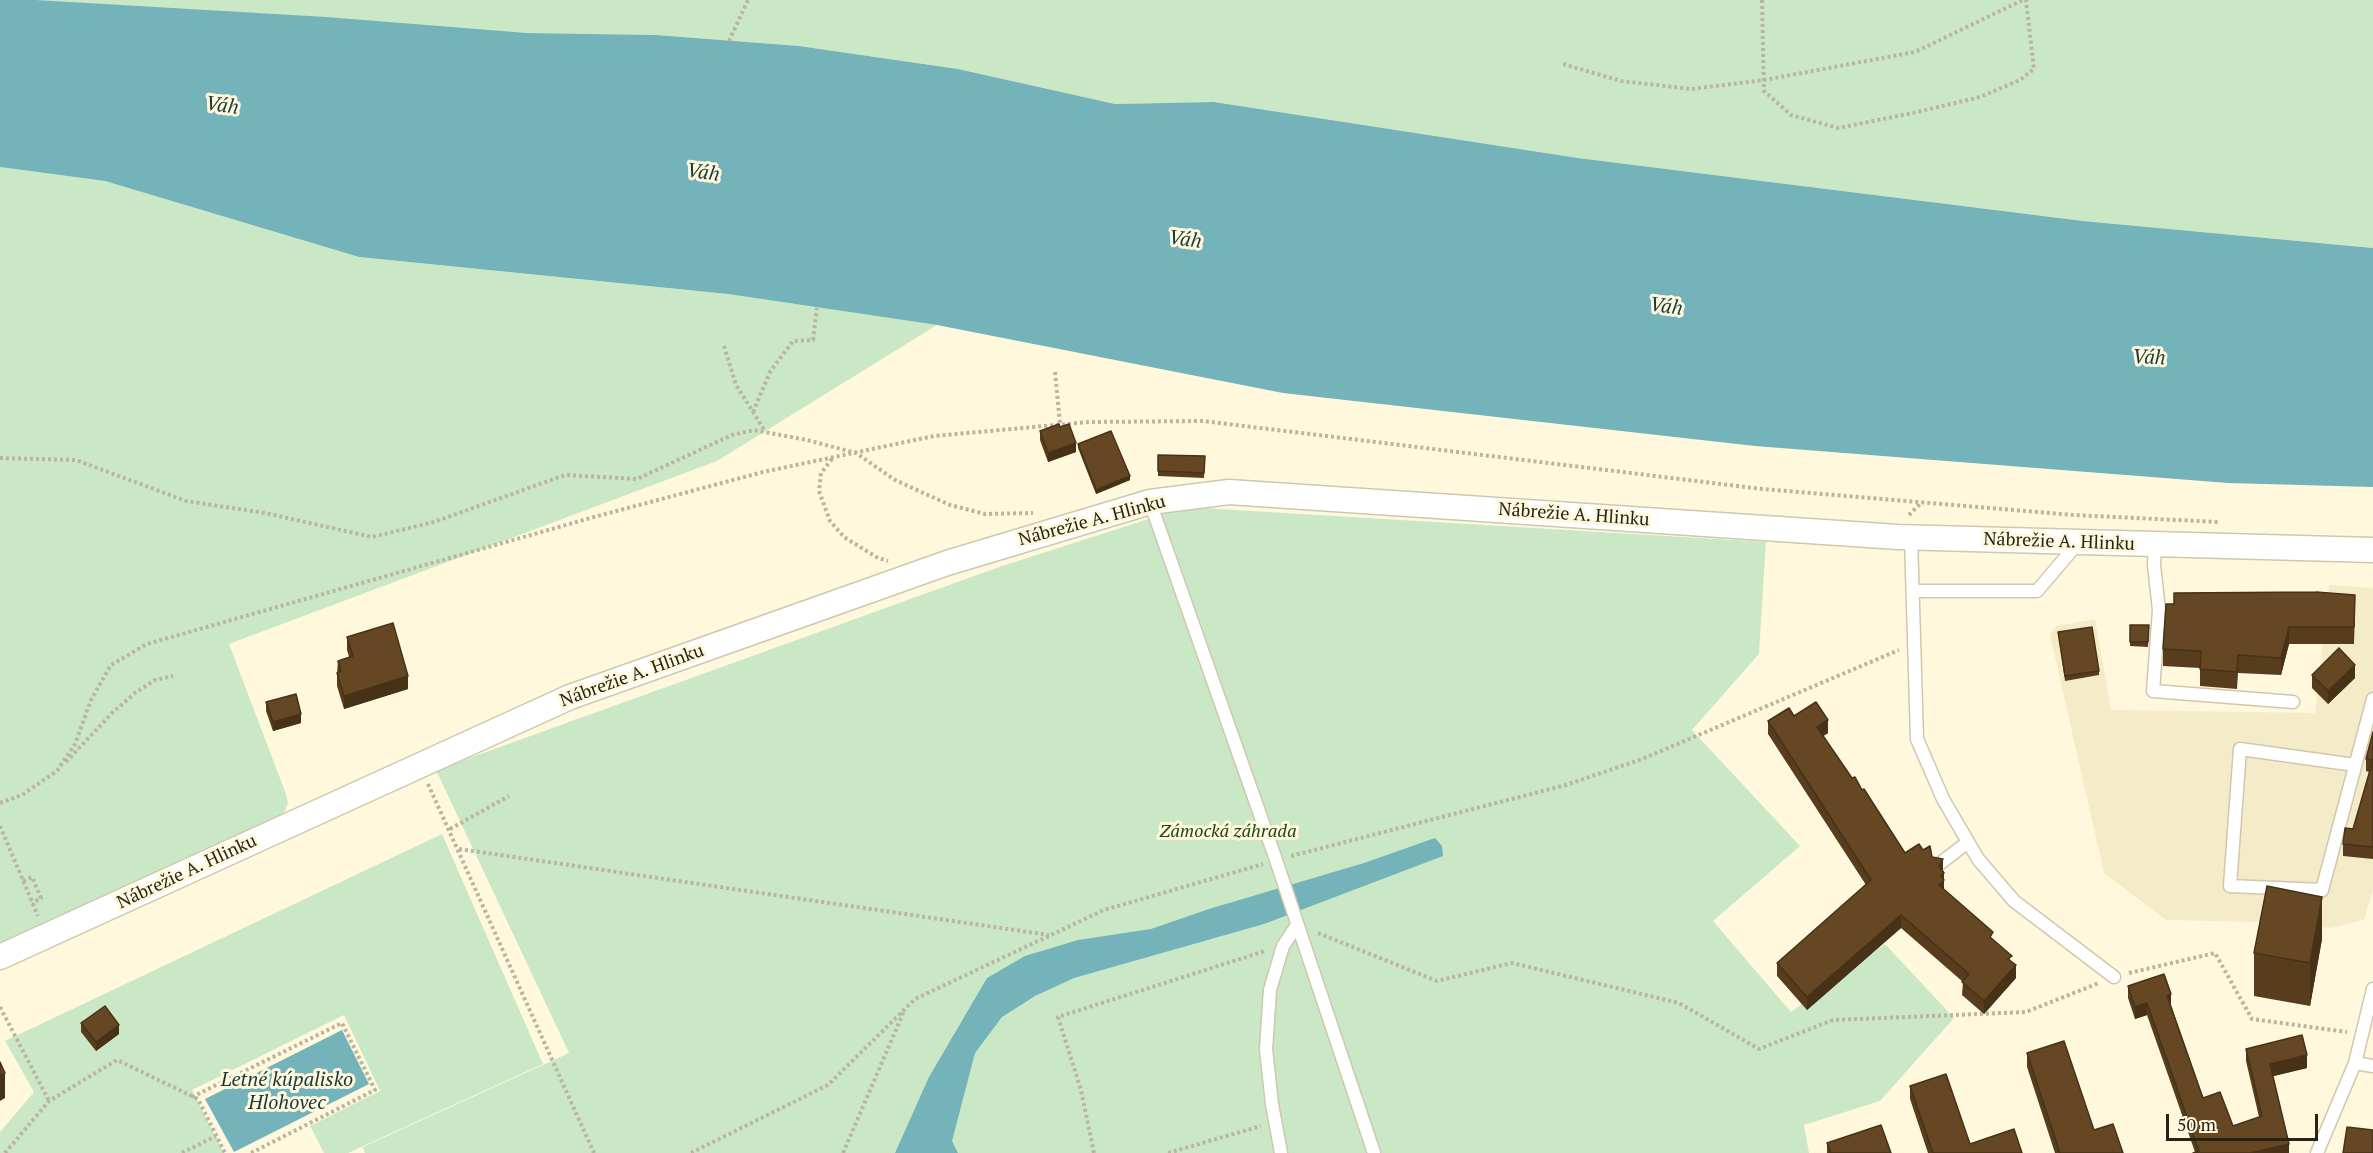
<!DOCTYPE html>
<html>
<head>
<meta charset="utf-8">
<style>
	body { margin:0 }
	#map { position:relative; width:2373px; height:1153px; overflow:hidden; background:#fff8dd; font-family:"PT Serif",serif }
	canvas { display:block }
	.scale { position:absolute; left:2166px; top:1114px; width:152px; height:27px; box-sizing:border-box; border:3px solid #262319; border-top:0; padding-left:8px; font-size:18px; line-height:21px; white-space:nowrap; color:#262319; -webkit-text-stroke:4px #fff8dd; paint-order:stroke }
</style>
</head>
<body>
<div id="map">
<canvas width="2373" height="1153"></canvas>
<div class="scale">50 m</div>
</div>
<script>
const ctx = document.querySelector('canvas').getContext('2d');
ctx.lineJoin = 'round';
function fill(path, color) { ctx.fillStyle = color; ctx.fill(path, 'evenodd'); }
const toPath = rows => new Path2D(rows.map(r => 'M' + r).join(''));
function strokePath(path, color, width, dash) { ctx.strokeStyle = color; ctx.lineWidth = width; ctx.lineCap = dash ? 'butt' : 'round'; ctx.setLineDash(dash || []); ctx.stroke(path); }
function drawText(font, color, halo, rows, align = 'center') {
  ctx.font = font + ' "PT Serif",serif'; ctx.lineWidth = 6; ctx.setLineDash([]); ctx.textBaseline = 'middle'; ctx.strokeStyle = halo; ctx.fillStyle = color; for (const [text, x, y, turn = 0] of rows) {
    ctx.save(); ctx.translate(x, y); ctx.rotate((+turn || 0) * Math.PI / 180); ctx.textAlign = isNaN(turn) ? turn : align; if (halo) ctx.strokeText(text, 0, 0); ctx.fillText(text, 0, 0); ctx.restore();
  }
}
fill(toPath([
	[2329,585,2373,588,2373,889,2364,920,2331,928,2262,922,2166,920,2104,873,2050,635,2056,626,2095,619,2111,710,2315,713]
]), '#f4ecc9');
fill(toPath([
	[36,0,2373,0,2373,248,2083,221,1578,158,1215,102,1115,104,958,69,799,46,656,35,527,33],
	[0,167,105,181,359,257,728,294,937,325,717,461,229,644,286,794,288,803,284,813,0,950],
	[1186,507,1766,542,1759,654,1692,730,1800,846,1713,921,1791,1012,1885,944,1954,1018,1880,1101,1804,1125,1809,1153,365,1153,363,1147,569,1053,436,770,1002,566],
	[442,834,543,1064,348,1153,324,1153,310,1126,380,1091,344,1015,192,1090,224,1153,0,1153,0,1132,34,1092,5,1041]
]), '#cbe8c6');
fill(toPath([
	[0,0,36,0,326,17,527,33,656,35,799,46,958,69,1115,104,1214,102,1578,158,2083,221,2373,248,2373,487,2228,483,1755,446,1283,393,937,325,728,294,359,257,105,181,0,167],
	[1435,838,1442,846,1443,856,1264,924,1074,978,1035,996,1002,1017,975,1053,952,1141,958,1153,895,1153,929,1077,987,978,1025,956,1078,940,1151,929,1209,909,1364,863],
	[342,1030,369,1084,234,1152,205,1099]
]), '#73b3b9');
const service = toPath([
	[1150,502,1276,860,1374,1153],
	[1911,538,1917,739,1943,799,1978,859,2014,901,2114,977],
	[2155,546,2154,565,2159,610,2153,691,2293,702],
	[1913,591,2037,591,2078,543],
	[2355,765,2240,749,2230,886,2322,890,2373,699],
	[1938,865,1968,842],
	[2355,1063,2373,1066],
	[1281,1153,1272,1104,1266,1049,1270,990,1283,946,1297,925],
	[2317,1153,2355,1063,2373,989]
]);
const minor = toPath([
	[0,957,570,697,947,563,1150,502,1229,492,1898,537,2373,550]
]);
strokePath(service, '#cec8ae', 15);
strokePath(minor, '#cec8ae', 27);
strokePath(toPath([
	[1762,0,1764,91,1791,115,1838,128,1913,113,1980,97,2020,80,2034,69,2026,0],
	[729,41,748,0],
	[1563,64,1621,81,1692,89,1764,80,1915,52,2023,0],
	[724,346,736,385,765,431],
	[1055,372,1060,424],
	[753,412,770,372,793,341,813,340,817,308],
	[0,458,76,460,186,501,265,513,372,537,434,522,565,475,637,479,732,435,754,430,807,440,856,453,895,480,950,505,985,514,1033,513],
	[832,459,821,473,819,491,830,521,844,537,878,558,888,561],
	[1909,515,1920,504],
	[66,762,112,713,135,693,155,680,173,676],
	[428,784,594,1153],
	[0,803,22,795,57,771,75,744,91,700,111,665,147,644,594,517,763,472,934,436,1089,422,1203,421,1762,489,2073,515,2219,522],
	[0,826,38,916],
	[450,829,509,796],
	[459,849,1049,935],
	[1291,856,1566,785,1642,759,1899,650],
	[23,881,32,877,41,898,32,903],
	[1318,933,1437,981,1512,963,1679,1003,1759,1049,1833,1020,2026,1012,2099,983],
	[2129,973,2215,953,2252,1019,2347,1032],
	[0,1007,49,1101],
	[192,1097,342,1023,375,1090,251,1153],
	[5,1153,49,1101,117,1060,198,1099,225,1153],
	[182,1153,216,1136],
	[691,1153,828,1085,915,999,1104,910,1263,864],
	[843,1153,904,1011],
	[1094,1153,1081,1090,1058,1017,1265,951],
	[1168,1153,1261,1126]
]), '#bbb59f', 4, [3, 3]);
strokePath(service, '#fff', 12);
strokePath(minor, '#fff', 24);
fill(toPath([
	[1040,431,1076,452,1048,462,1040,440],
	[1078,444,1130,480,1096,494,1078,448],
	[1158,455,1205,456,1204,478,1158,476],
	[2355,612,2354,644,2289,644,2281,675,2238,673,2237,689,2200,686,2200,668,2163,666,2163,649],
	[2130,625,2149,625,2148,647,2130,646],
	[2058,632,2099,671,2099,675,2065,681],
	[347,637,408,689,344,709,337,686,337,673,338,661,349,657,347,650],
	[2312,675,2355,678,2328,704,2312,688],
	[266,702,301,723,273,731,266,711],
	[1794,716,1828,733,1823,736,1852,778,1862,790,1905,853,1923,850,1932,857,1944,873,1944,890,1993,940,2012,962,2016,978,1984,1014,1962,995,1963,982,1901,928,1807,1010,1777,976,1777,963,1866,885,1768,734,1768,721],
	[2373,732,2373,859,2343,856,2343,844,2353,829,2369,772,2366,771,2366,759],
	[2322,939,2310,1006,2254,996,2254,953],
	[2128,986,2171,1005,2203,1098,2233,1126,2259,1117,2246,1061,2246,1049,2307,1068,2273,1076,2289,1153,2195,1152,2147,1015,2135,1019,2128,998],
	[81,1023,119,1034,96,1051,81,1032],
	[2027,1053,2094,1130,2123,1153,2055,1153,2027,1067],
	[1910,1086,1970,1144,2022,1153,1928,1153,1910,1099],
	[1827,1143,1891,1153,1827,1153]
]), '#573d1e');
fill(toPath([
	[1076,443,1076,452,1048,462,1048,453],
	[1130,476,1130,480,1096,494,1096,490],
	[2289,627,2289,644,2281,675,2281,658],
	[2355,665,2355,678,2328,704,2328,691],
	[408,676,408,689,344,709,344,696],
	[301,714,301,723,273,731,273,722],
	[1828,720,1828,733,1817,740,1817,727],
	[1943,859,1943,873,1939,866],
	[1944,873,1944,893,1939,885,1941,876],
	[2322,897,2322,939,2310,1006,2310,963],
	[1901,915,1901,928,1807,1010,1807,997],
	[2016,965,2016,978,1984,1014,1984,1001],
	[2171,994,2171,1006,2167,996],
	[2147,1003,2147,1015,2135,1019,2135,1007],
	[119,1025,119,1034,96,1051,96,1042],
	[2307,1055,2307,1068,2270,1077,2270,1064],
	[5,1073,5,1098,0,1101,0,1076],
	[2289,1144,2289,1153,2251,1153]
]), '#473218');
const building = toPath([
	[1059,424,1060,427,1069,424,1076,443,1048,453,1040,431,1059,424],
	[1111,431,1130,476,1096,490,1078,444,1111,431],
	[1158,455,1205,456,1204,473,1158,471,1158,455],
	[2316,592,2355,595,2354,627,2289,627,2281,658,2238,655,2237,672,2200,669,2201,651,2163,649,2166,604,2174,604,2174,593,2316,592],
	[393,623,408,676,344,696,337,673,341,671,338,661,353,656,347,637,393,623],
	[2130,625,2149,625,2148,642,2130,642,2130,625],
	[2092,627,2099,671,2065,676,2058,632,2092,627],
	[2339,648,2355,665,2328,691,2312,675,2339,648],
	[296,694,301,714,273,722,266,702,296,694],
	[1816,702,1828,720,1817,727,1852,778,1855,777,1862,790,1864,789,1905,853,1919,844,1923,850,1930,846,1932,857,1943,859,1939,866,1944,873,1941,876,1944,880,1939,885,1993,932,1990,937,2012,956,2008,959,2016,965,1984,1001,1962,982,1969,974,1901,915,1807,997,1777,963,1871,880,1768,721,1789,708,1794,716,1816,702],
	[2373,732,2373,847,2343,844,2345,828,2353,829,2373,760,2366,759,2373,732],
	[2267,886,2322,897,2310,963,2254,953,2267,886],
	[2164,974,2171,994,2167,996,2203,1098,2220,1092,2233,1126,2262,1116,2246,1049,2302,1035,2307,1055,2270,1064,2289,1144,2251,1153,2193,1153,2199,1151,2147,1003,2135,1007,2128,986,2164,974],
	[105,1006,119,1025,96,1042,81,1023,105,1006],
	[2064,1041,2094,1130,2113,1124,2123,1153,2060,1153,2027,1053,2064,1041],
	[0,1062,5,1073,0,1076,0,1062],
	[1946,1074,1970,1144,2014,1129,2022,1153,1933,1153,1910,1086,1946,1074],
	[1881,1125,1891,1153,1831,1153,1827,1143,1881,1125],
	[2347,1127,2373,1130,2373,1153,2343,1153,2347,1127]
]);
fill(building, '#654723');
strokePath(building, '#473218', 1.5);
drawText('18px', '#262319', '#fff8dd', [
	["Nábrežie A. Hlinku",1574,515,4],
	["Nábrežie A. Hlinku",1092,521,-15],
	["Nábrežie A. Hlinku",2059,542,2],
	["Nábrežie A. Hlinku",632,676,-20],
	["Nábrežie A. Hlinku",187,872,-25]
]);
drawText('italic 18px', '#1b4813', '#fff8dd', [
	["Zámocká záhrada",1228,832]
]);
drawText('italic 20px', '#18393c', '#fff8dd', [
	["Váh",222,106,8],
	["Váh",703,173,8],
	["Váh",1185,240,8],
	["Váh",1666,307,8],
	["Váh",2149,358,2],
	["Letné kúpalisko",287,1080],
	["Hlohovec",287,1103]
]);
</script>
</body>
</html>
